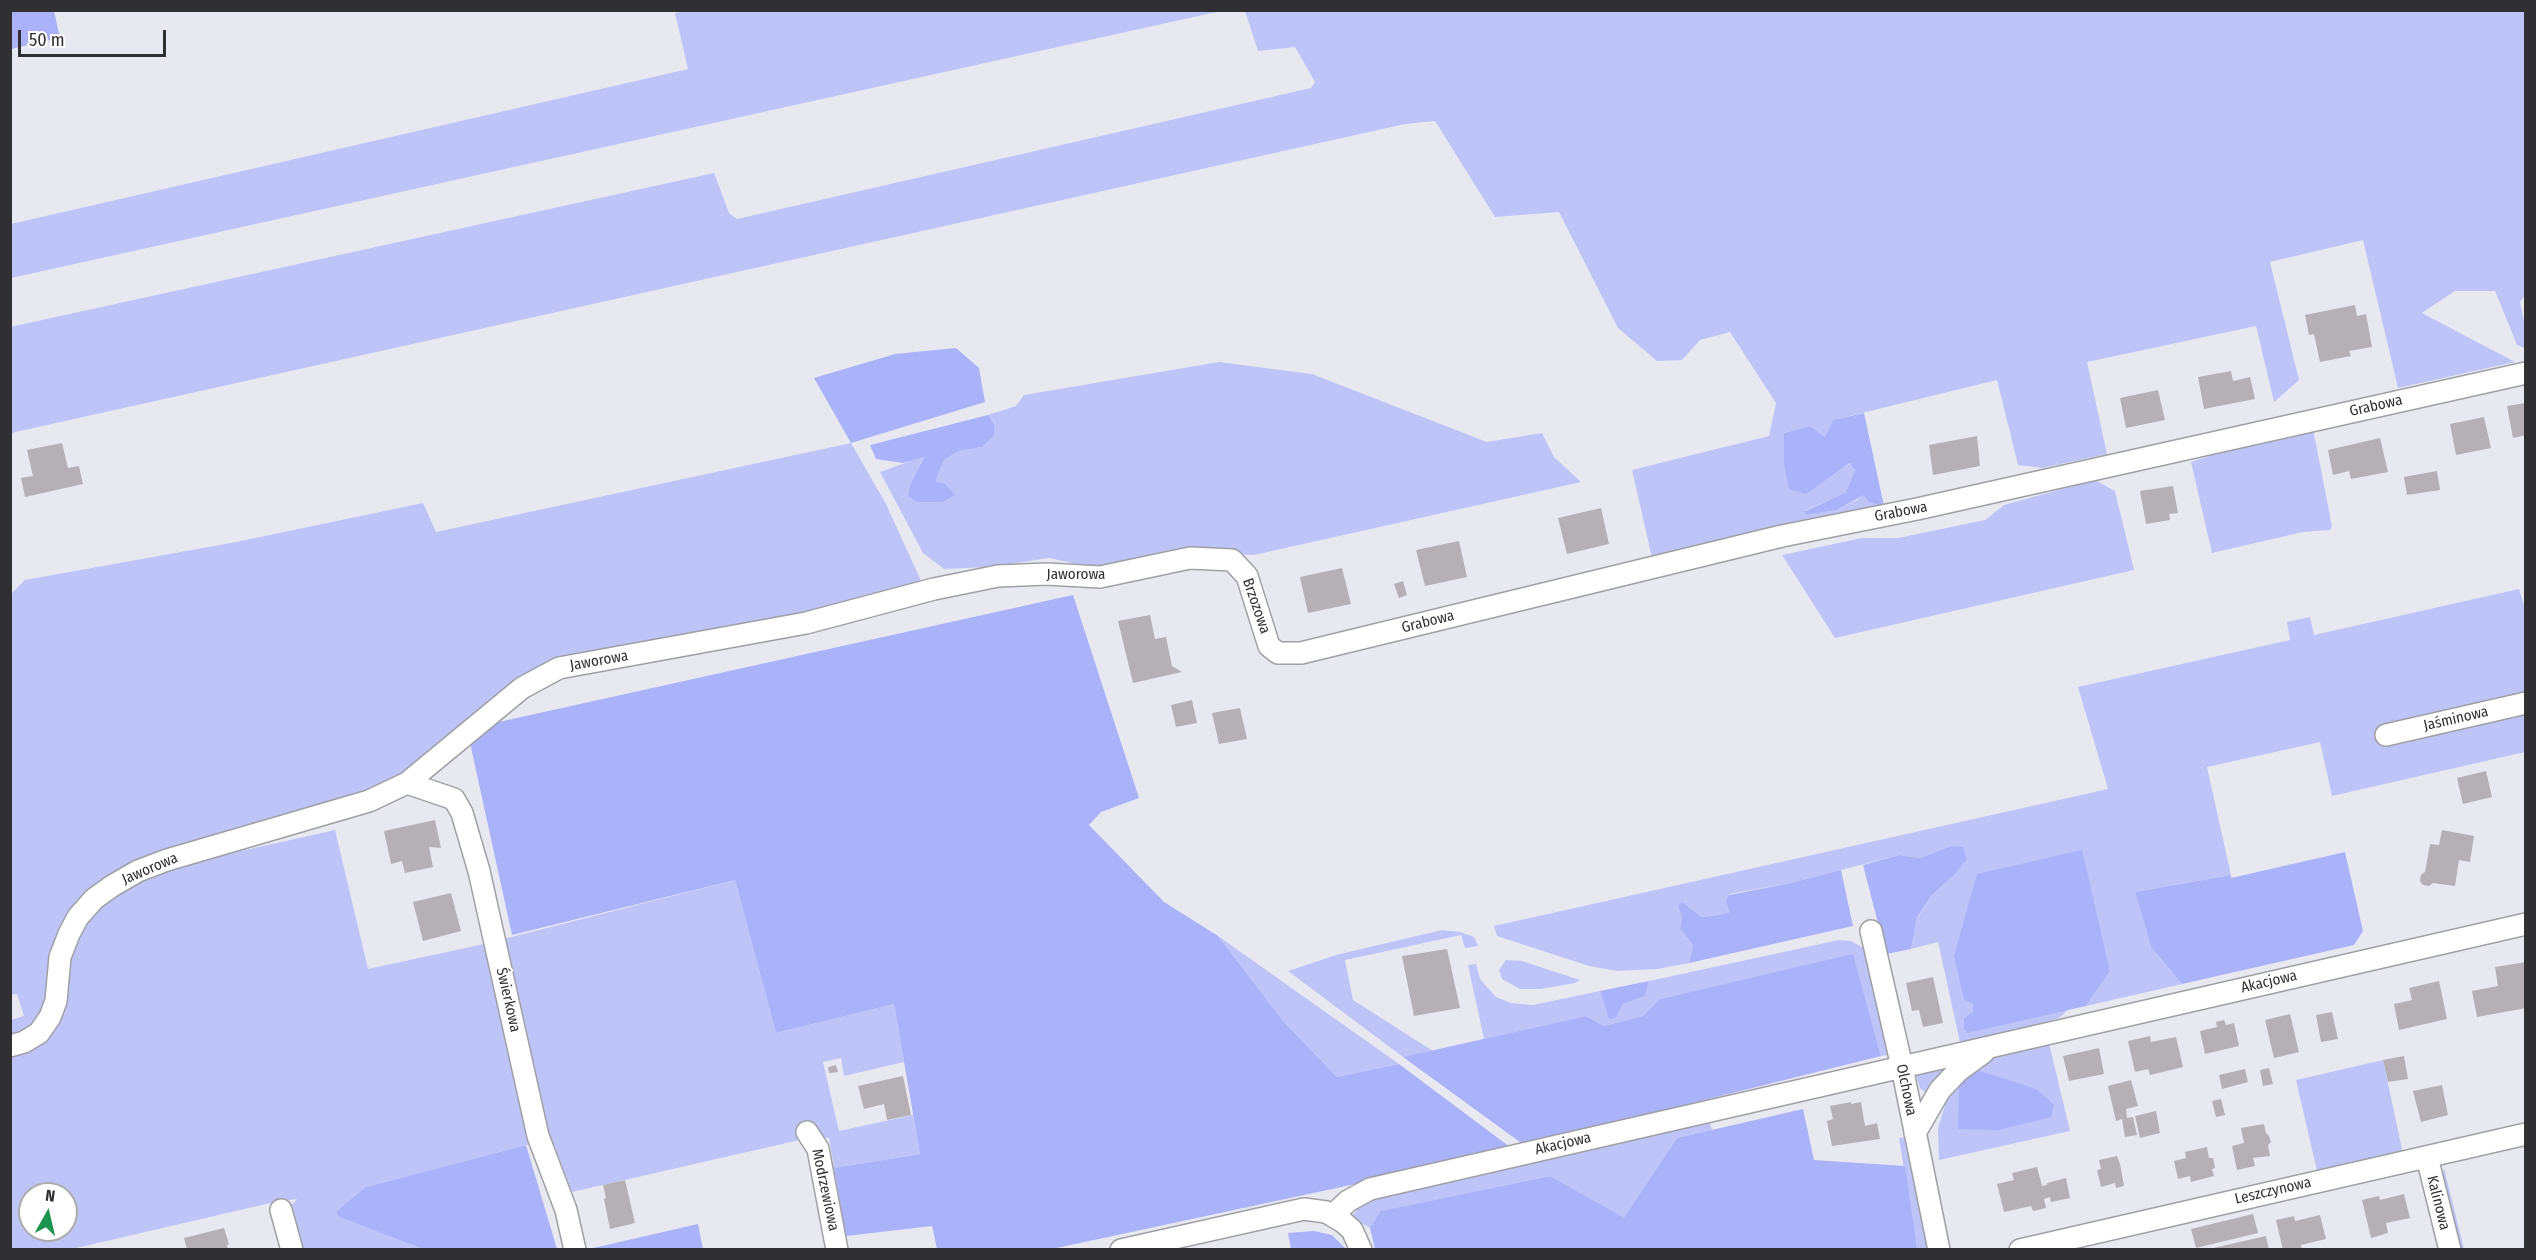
<!DOCTYPE html>
<html>
<head>
<meta charset="utf-8">
<style>
	body { margin:0 }
	#map { position:relative; width:2536px; height:1260px; overflow:hidden; background:#e8e9f0; font-family:"Fira Sans Condensed",sans-serif }
	canvas { display:block }
	.frame { position:absolute; inset:0; border:12px solid #303033; pointer-events:none }
	.north { position:absolute; left:18px; top:1182px; width:60px; height:60px; box-sizing:border-box; background:#fff; border:2px solid #acacad; border-radius:50%; rotate:8deg; font-size:16px; font-weight:700; line-height:24px; text-align:center; color:#303033 }
	.north::after { content:''; display:block; margin:auto; width:21px; height:27px; background:#1c9450; clip-path:polygon(50% 0,100% 100%,50% 72%,0 100%) }
	.scale { position:absolute; left:18px; top:30px; width:148px; height:27px; box-sizing:border-box; border:3px solid #303033; border-top:0; padding-left:8px; font-size:18px; line-height:21px; white-space:nowrap; color:#303033; -webkit-text-stroke:4px #fff; paint-order:stroke }
</style>
</head>
<body>
<div id="map">
<canvas width="2536" height="1260"></canvas>
<div class="frame"></div>
<div class="north">N</div>
<div class="scale">50 m</div>
</div>
<script>
const ctx = document.querySelector('canvas').getContext('2d');
ctx.lineJoin = 'round';
function fill(path, color) { ctx.fillStyle = color; ctx.fill(path, 'evenodd'); }
const toPath = rows => new Path2D(rows.map(r => 'M' + r).join(''));
function strokePath(path, color, width, dash) { ctx.strokeStyle = color; ctx.lineWidth = width; ctx.lineCap = dash ? 'butt' : 'round'; ctx.setLineDash(dash || []); ctx.stroke(path); }
function drawText(font, color, halo, rows, align = 'center') {
  ctx.font = font + ' "Fira Sans Condensed",sans-serif'; ctx.lineWidth = 4.5; ctx.setLineDash([]); ctx.textBaseline = 'middle'; ctx.strokeStyle = halo; ctx.fillStyle = color; for (const [text, x, y, turn = 0] of rows) {
    ctx.save(); ctx.translate(x, y); ctx.rotate((+turn || 0) * Math.PI / 180); ctx.textAlign = isNaN(turn) ? turn : align; if (halo) ctx.strokeText(text, 0, 0); ctx.fillText(text, 0, 0); ctx.restore();
  }
}
fill(toPath([
	[688,11,1221,11,11,278,11,224,688,69,675,13],
	[1245,11,2525,11,2526,294,2520,302,2525,326,2525,348,2517,345,2495,291,2455,291,2422,313,2515,362,2398,388,2363,240,2270,262,2299,380,2274,402,2256,326,2087,362,2107,454,2042,468,2018,465,1997,380,1833,420,1825,438,1810,426,1784,433,1806,493,1851,463,1855,470,1846,492,1805,511,1807,515,1837,510,1857,500,1864,494,1884,506,1781,525,1652,558,1632,470,1769,436,1776,403,1730,332,1700,340,1682,360,1657,361,1618,328,1559,212,1495,217,1435,121,1405,124,11,433,10,327,714,173,729,213,737,219,1311,88,1315,82,1295,47,1258,51],
	[1219,362,1312,374,1487,442,1542,433,1554,457,1581,482,1254,555,1225,554,1112,567,1086,566,1049,558,990,567,944,569,923,553,880,472,924,456,911,483,934,481,944,460,959,451,982,447,994,424,988,415,1016,406,1024,395],
	[2313,429,2332,526,2330,530,2303,532,2212,553,2191,462,2221,452],
	[851,443,886,504,923,585,777,618,566,659,489,704,393,780,352,800,108,879,56,965,40,1020,11,1038,10,1020,24,1016,17,994,10,995,10,595,25,580,236,542,423,503,436,532],
	[2095,480,2115,491,2134,570,1835,638,1782,555,1862,538,1898,538,1985,520,2004,505],
	[2519,589,2526,612,2525,752,2332,796,2320,742,2207,767,2231,875,2135,892,2151,947,2182,984,2086,1006,2110,971,2081,850,1973,1004,1973,1012,1964,1028,1966,1032,2069,1009,2059,1018,1961,1047,1938,942,1911,949,1917,919,1931,896,1954,875,1951,846,1920,858,1899,855,1791,883,1729,894,1730,912,1719,915,1702,917,1689,907,1678,906,1682,917,1680,929,1693,945,1689,963,1657,969,1617,971,1589,966,1497,936,1494,926,2108,789,2078,687,2290,640,2287,622,2310,617,2314,635],
	[335,830,368,969,484,944,735,880,776,1033,894,1004,904,1062,844,1076,841,1058,823,1062,839,1131,913,1115,920,1154,834,1168,829,1138,804,1139,572,1192,553,1142,526,1145,366,1187,383,1233,423,1249,297,1249,288,1209,297,1199,266,1204,72,1249,11,1250,11,1055,41,1042,58,1025,67,959,81,926,122,889,160,869],
	[30,1194,66,1194,66,1230,30,1230],
	[1442,930,1460,932,1474,937,1478,946,1465,948,1461,935,1345,960,1353,1000,1433,1051,1403,1057,1288,971,1336,955],
	[1218,936,1399,1064,1337,1077,1284,1022],
	[1839,940,1851,941,1866,949,1897,1053,1881,1056,1853,955,1660,999,1643,1016,1604,1026,1586,1016,1484,1039,1468,965,1476,964,1480,979,1496,997,1511,1003,1533,1005,1600,991,1609,1020,1616,1018,1623,1004,1645,996,1649,981],
	[1506,960,1522,961,1580,980,1575,983,1540,989,1520,989,1502,979,1499,970],
	[2049,1043,2070,1131,1939,1160,1938,1128,1949,1092,1971,1068,1997,1056],
	[2383,1060,2403,1154,2317,1171,2296,1080],
	[1947,1067,1936,1083,1925,1092,1920,1088,1916,1075,1919,1071],
	[1708,1117,1712,1130,1677,1138,1624,1219,1550,1176,1382,1211,1370,1228,1351,1217,1367,1198],
	[1912,1136,1929,1249,1917,1249,1899,1138],
	[2444,1168,2464,1249,2456,1249,2442,1181]
]), '#bec4f7');
fill(toPath([
	[10,11,54,11,60,38,11,49],
	[956,348,979,368,985,402,851,443,814,378,895,354],
	[1864,413,1884,506,1869,502,1864,495,1837,510,1807,515,1804,512,1846,492,1855,470,1850,463,1806,494,1789,489,1784,464,1784,433,1810,426,1825,437,1833,420],
	[988,415,994,424,994,435,982,447,959,451,944,460,935,481,945,484,955,495,942,502,917,502,908,496,911,483,924,457,903,463,876,459,870,445],
	[1073,595,1139,798,1101,812,1089,825,1164,902,1218,936,1284,1022,1337,1077,1399,1064,1514,1150,1052,1249,937,1249,932,1226,846,1236,834,1168,920,1154,894,1004,776,1033,735,880,512,935,467,729],
	[1951,846,1963,847,1967,859,1954,875,1931,896,1917,918,1911,949,1886,954,1863,865,1899,855,1920,858],
	[2082,850,2110,971,2086,1006,1967,1033,1964,1029,1964,1018,1973,1012,1973,1004,1964,999,1954,956,1977,874],
	[2345,852,2363,931,2354,945,2182,984,2151,947,2135,892,2231,875,2231,878],
	[1841,870,1853,926,1689,963,1693,945,1680,929,1682,917,1678,906,1682,902,1702,917,1719,915,1730,912,1726,901,1729,895,1791,883],
	[1853,954,1881,1056,1524,1145,1403,1057,1586,1016,1604,1026,1643,1016,1660,999],
	[1649,981,1645,996,1623,1004,1616,1018,1609,1020,1600,991],
	[1971,1068,2036,1089,2054,1105,2051,1117,1998,1130,1958,1129,1959,1078],
	[1803,1109,1814,1160,1905,1166,1917,1249,1375,1249,1370,1228,1381,1211,1550,1176,1624,1218,1677,1138],
	[526,1145,557,1249,423,1249,340,1217,336,1212,366,1187],
	[698,1224,703,1249,589,1249],
	[1314,1231,1332,1235,1346,1249,1291,1249,1288,1233]
]), '#aab2f9');
fill(toPath([
	[2355,305,2357,316,2366,314,2372,347,2349,351,2351,356,2320,362,2314,334,2309,335,2305,315],
	[2231,371,2233,381,2250,377,2255,399,2204,409,2198,377],
	[2158,390,2165,420,2126,428,2120,398],
	[2526,403,2526,435,2513,438,2507,406],
	[2484,417,2491,448,2456,455,2450,424],
	[1977,436,1980,466,1933,475,1929,445],
	[2380,438,2388,472,2351,479,2349,471,2333,475,2328,450],
	[62,443,68,468,79,466,83,484,25,497,21,478,33,476,27,450],
	[2437,471,2440,490,2407,495,2404,477],
	[2173,486,2178,513,2169,514,2170,520,2146,524,2140,491],
	[1601,508,1609,544,1567,554,1558,518],
	[1459,541,1467,577,1425,586,1416,550],
	[1342,568,1351,604,1308,613,1300,577],
	[1403,581,1407,595,1399,598,1394,584],
	[1150,615,1155,639,1166,637,1172,666,1182,672,1133,683,1118,621],
	[1192,700,1197,723,1176,727,1171,705],
	[1240,708,1247,739,1219,744,1212,713],
	[2486,771,2492,797,2463,804,2457,778],
	[435,820,441,848,429,847,433,867,405,873,402,861,391,864,384,831],
	[2442,830,2474,836,2470,862,2459,860,2455,886,2433,883,2429,886,2423,885,2420,881,2421,875,2425,872,2430,844,2439,845],
	[451,893,461,931,423,941,413,902],
	[1447,949,1460,1008,1414,1016,1402,956],
	[2526,962,2526,1008,2477,1017,2472,991,2498,986,2495,967],
	[1933,977,1943,1023,1923,1027,1919,1010,1912,1011,1906,983],
	[2439,981,2447,1019,2399,1030,2394,1004,2412,1000,2409,988],
	[2332,1012,2338,1039,2321,1042,2316,1015],
	[2290,1014,2299,1052,2274,1058,2265,1020],
	[2224,1020,2226,1025,2234,1023,2239,1046,2205,1054,2200,1031,2217,1027,2216,1022],
	[2150,1036,2151,1042,2176,1037,2183,1067,2150,1075,2148,1069,2135,1072,2128,1041],
	[2099,1048,2104,1074,2069,1081,2063,1056],
	[2404,1056,2408,1079,2388,1082,2383,1060],
	[836,1065,838,1072,829,1073,828,1067],
	[2269,1068,2273,1084,2263,1086,2260,1070],
	[2245,1069,2248,1082,2222,1089,2219,1075],
	[903,1076,911,1115,887,1120,884,1104,864,1109,858,1086],
	[2131,1080,2138,1106,2126,1109,2127,1118,2133,1117,2137,1135,2125,1137,2122,1119,2116,1121,2108,1086],
	[2442,1085,2448,1115,2421,1122,2413,1091],
	[2221,1099,2225,1115,2216,1117,2212,1101],
	[1851,1102,1851,1104,1861,1102,1865,1126,1877,1123,1880,1139,1832,1146,1827,1121,1833,1119,1830,1106],
	[2156,1111,2160,1133,2140,1138,2135,1116],
	[2264,1124,2266,1133,2269,1136,2271,1142,2268,1145,2270,1156,2253,1158,2255,1166,2237,1170,2232,1146,2244,1143,2241,1128],
	[2207,1147,2209,1158,2213,1158,2215,1168,2212,1169,2214,1176,2191,1182,2190,1176,2178,1179,2174,1161,2186,1158,2185,1152],
	[2117,1156,2120,1164,2124,1186,2116,1188,2115,1183,2101,1187,2097,1170,2101,1169,2099,1160],
	[2037,1167,2042,1186,2047,1185,2047,1183,2066,1178,2070,1198,2051,1202,2050,1197,2044,1199,2046,1208,2033,1211,2031,1206,2004,1212,1997,1184,2014,1180,2012,1173],
	[625,1180,635,1223,610,1229,604,1199,606,1198,603,1185],
	[2404,1194,2410,1218,2386,1223,2388,1233,2371,1238,2362,1200,2379,1196,2380,1200],
	[2253,1214,2258,1233,2196,1248,2191,1229],
	[2320,1215,2326,1239,2301,1245,2302,1250,2283,1250,2276,1220,2294,1216,2295,1221],
	[224,1228,229,1244,227,1245,228,1250,187,1250,184,1238],
	[2266,1236,2269,1250,2210,1250,2209,1249]
]), '#b4b0b6');
const minor = toPath([
	[2386,735,2526,703],
	[407,783,454,799,462,813,479,871,538,1136,566,1210,575,1250],
	[1871,931,1902,1067,1939,1250],
	[10,1046,24,1042,39,1033,50,1017,56,1001,60,957,69,934,78,917,94,899,112,886,138,871,167,860,369,801,407,783,522,688,559,668,806,623,934,589,998,576,1047,574,1100,577,1190,558,1232,560,1247,576,1269,646,1278,653,1301,653,1782,536,1917,509,2526,373],
	[807,1132,818,1149,837,1250],
	[1915,1133,1940,1090,1958,1071,1984,1052],
	[2427,1157,2450,1250],
	[281,1210,292,1250],
	[1333,1215,1348,1201,1370,1189,2526,924],
	[1121,1250,1304,1209,1326,1212,1343,1222,1352,1230,1361,1250],
	[2020,1250,2526,1134]
]);
strokePath(minor, '#9fa0a6', 24);
strokePath(minor, '#fff', 21);
drawText('15px', '#303033', '#fff', [
	["Grabowa",2376,406,-13],
	["Grabowa",1901,512,-11],
	["Jaworowa",1076,575],
	["Brzozowa",1256,606,71],
	["Grabowa",1428,622,-14],
	["Jaworowa",599,661,-10],
	["Jaśminowa",2456,719,-13],
	["Jaworowa",150,869,-23],
	["Akacjowa",2269,982,-13],
	["Świerkowa",508,1000,77],
	["Olchowa",1906,1090,78],
	["Akacjowa",1563,1144,-13],
	["Modrzewiowa",825,1190,78],
	["Leszczynowa",2273,1191,-13],
	["Kalinowa",2438,1203,76]
]);
</script>
</body>
</html>
